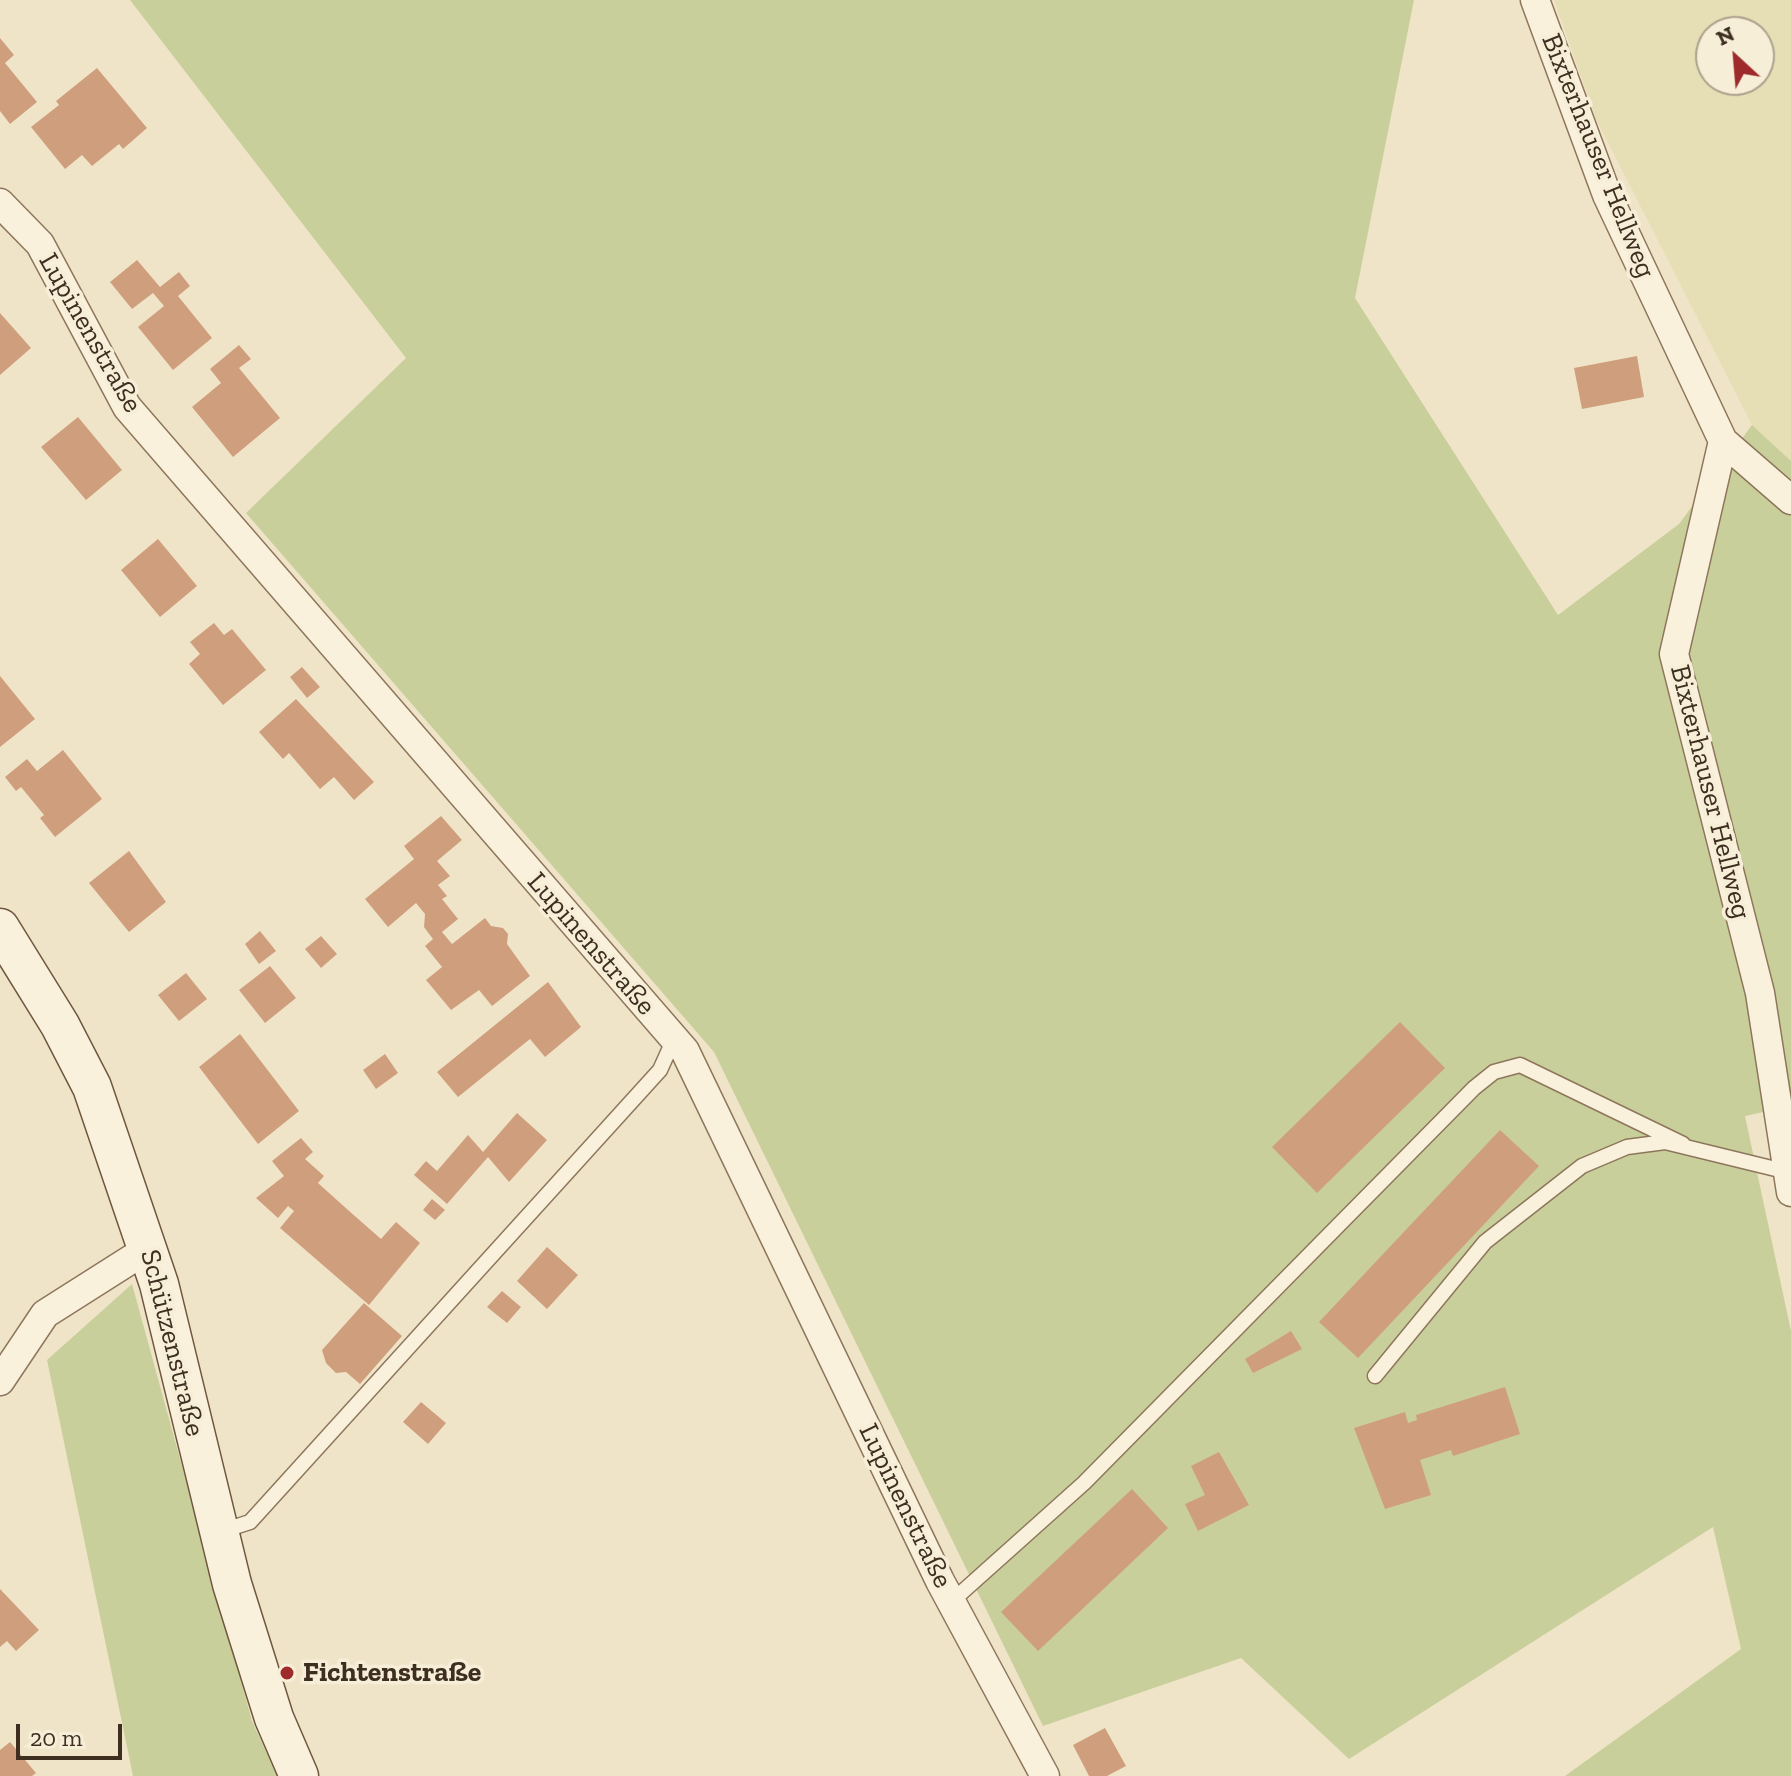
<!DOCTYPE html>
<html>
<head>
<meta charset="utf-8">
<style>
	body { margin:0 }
	#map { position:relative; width:1791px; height:1776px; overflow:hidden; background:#f0e4c8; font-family:"Zilla Slab",serif }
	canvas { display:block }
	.north { position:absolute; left:1695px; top:16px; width:80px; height:80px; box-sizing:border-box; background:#f7eed8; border:2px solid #ada18e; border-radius:50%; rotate:334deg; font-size:22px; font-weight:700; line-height:32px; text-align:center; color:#3d2e20 }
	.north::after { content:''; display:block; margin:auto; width:28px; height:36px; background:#9e2a2b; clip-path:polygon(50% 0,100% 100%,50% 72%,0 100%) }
	.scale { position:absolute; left:16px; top:1724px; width:106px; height:36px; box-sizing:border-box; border:4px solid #3d2e20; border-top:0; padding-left:10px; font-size:24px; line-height:28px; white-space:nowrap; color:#3d2e20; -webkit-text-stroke:6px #f7eed8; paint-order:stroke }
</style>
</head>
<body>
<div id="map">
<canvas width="1791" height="1776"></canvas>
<div class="north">N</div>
<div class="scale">20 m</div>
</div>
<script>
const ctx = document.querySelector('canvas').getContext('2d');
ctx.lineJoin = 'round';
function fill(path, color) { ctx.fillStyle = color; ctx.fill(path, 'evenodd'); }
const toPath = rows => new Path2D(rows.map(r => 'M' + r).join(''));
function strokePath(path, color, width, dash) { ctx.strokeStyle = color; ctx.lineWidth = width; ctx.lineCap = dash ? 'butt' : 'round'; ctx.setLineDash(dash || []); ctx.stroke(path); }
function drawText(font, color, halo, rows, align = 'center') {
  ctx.font = font + ' "Zilla Slab",serif'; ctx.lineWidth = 7; ctx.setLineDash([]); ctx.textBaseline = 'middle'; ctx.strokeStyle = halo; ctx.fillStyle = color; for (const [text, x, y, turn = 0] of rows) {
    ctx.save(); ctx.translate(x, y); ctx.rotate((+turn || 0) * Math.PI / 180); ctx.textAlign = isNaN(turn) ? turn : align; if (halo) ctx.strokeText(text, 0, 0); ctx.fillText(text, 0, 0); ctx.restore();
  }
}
fill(toPath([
	[1554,0,1791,0,1791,461,1752,425,1596,119],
	[1711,32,1759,32,1759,80,1711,80]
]), '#e6deb5');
fill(toPath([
	[130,0,1414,0,1355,298,1558,615,1679,524,1752,425,1791,461,1791,1106,1745,1116,1791,1331,1791,1776,1565,1776,1741,1649,1713,1527,1349,1759,1241,1658,1043,1726,714,1052,246,513,406,358],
	[132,1284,252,1721,277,1776,133,1776,47,1360]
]), '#c9cf9b');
fill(toPath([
	[0,38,14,55,5,63,37,102,10,124,0,111],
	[97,68,147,128,123,149,119,144,92,166,82,155,65,169,31,127,59,105,56,101],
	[137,260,160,287,179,272,190,286,178,296,212,338,173,370,138,327,164,306,153,293,132,309,110,282],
	[0,313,31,348,0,375],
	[239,345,251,359,239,368,280,418,233,457,192,407,221,383,210,369],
	[1637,356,1644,397,1582,409,1574,368],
	[78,417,122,470,86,500,41,447],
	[158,539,197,586,160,617,121,570],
	[214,623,224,635,232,629,266,670,223,705,189,664,200,654,190,642],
	[302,667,320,687,307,698,290,677],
	[0,676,35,719,0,747],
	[296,699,374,782,354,800,334,777,320,789,289,753,283,759,259,732],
	[63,750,102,799,55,837,40,818,44,815,21,787,16,791,5,777,27,759,37,771],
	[441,816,462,840,437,861,450,876,438,885,447,896,442,899,458,919,442,932,452,944,485,918,491,926,503,928,508,934,507,944,530,976,492,1006,479,990,451,1010,426,980,442,967,425,946,433,939,424,927,425,914,416,903,388,927,365,899,414,859,404,846],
	[129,851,166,902,129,932,89,883],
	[260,931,276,951,259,964,245,944],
	[321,936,337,954,321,968,305,949],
	[270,966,296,998,265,1023,239,990],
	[186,973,207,999,179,1021,158,995],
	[548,982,581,1027,545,1057,530,1039,458,1097,437,1072],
	[1400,1022,1445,1068,1317,1193,1272,1147],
	[240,1034,299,1111,258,1144,199,1067],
	[385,1054,398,1073,376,1089,363,1070],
	[517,1113,547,1140,509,1182,488,1157,447,1204,414,1175,426,1161,437,1171,468,1135,483,1152],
	[1500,1130,1539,1166,1358,1358,1319,1322],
	[301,1138,313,1152,305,1159,324,1176,318,1183,348,1210,381,1239,396,1222,420,1243,369,1305,280,1228,294,1211,288,1206,278,1218,256,1198,284,1176,272,1161],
	[432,1199,445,1210,435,1220,423,1210],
	[547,1247,578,1275,547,1309,517,1281],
	[502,1291,521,1307,507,1323,487,1307],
	[364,1303,402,1336,360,1384,346,1372,336,1373,326,1363,322,1350],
	[1291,1331,1302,1349,1253,1373,1245,1359],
	[1505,1387,1520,1434,1453,1456,1451,1450,1420,1460,1431,1495,1385,1509,1354,1428,1405,1412,1408,1423,1417,1420,1416,1415],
	[421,1402,446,1423,428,1444,403,1422],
	[1219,1452,1249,1505,1198,1531,1185,1504,1205,1495,1191,1466],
	[1132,1489,1168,1528,1038,1651,1001,1612],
	[0,1589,39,1630,16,1651,7,1641,0,1647],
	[1105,1728,1126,1766,1107,1776,1089,1776,1073,1745],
	[10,1742,36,1773,32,1776,0,1776,0,1750]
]), '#cf9f7d');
const lane = toPath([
	[1375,1376,1485,1242,1582,1166,1627,1147,1665,1142,1788,1172],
	[219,1532,250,1522,660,1070,674,1039],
	[951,1602,1084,1483,1474,1088,1494,1072,1520,1065,1683,1144]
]);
const street = toPath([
	[1535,0,1607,195,1723,441,1674,654,1760,993,1791,1192],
	[0,203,40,244,127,407,685,1051,940,1581,1045,1776],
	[1723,441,1791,500],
	[0,1381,45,1314,149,1248]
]);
const secondary = toPath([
	[0,928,60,1025,92,1087,159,1284,232,1584,274,1718,299,1776]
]);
strokePath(lane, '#8d765c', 17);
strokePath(street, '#8d765c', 31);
strokePath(secondary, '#6f573f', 41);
strokePath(lane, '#faf1dc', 14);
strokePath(street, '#faf1dc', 28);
strokePath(secondary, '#faf1dc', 38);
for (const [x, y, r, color] of [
	[287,1673,8,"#9e2a2b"]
]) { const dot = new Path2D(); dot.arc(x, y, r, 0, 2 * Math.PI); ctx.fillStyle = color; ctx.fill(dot); strokePath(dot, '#f7eed8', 3); }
drawText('28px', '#3d2e20', '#f7eed8', [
	["Bixterhauser Hellweg",1598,156,68],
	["Lupinenstraße",90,333,60],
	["Bixterhauser Hellweg",1710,792,76],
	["Lupinenstraße",591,944,49],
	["Schützenstraße",172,1343,76],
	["Lupinenstraße",905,1506,64]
]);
drawText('bold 28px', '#3d2e20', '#f7eed8', [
	["Fichtenstraße",303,1673]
], 'left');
</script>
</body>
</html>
